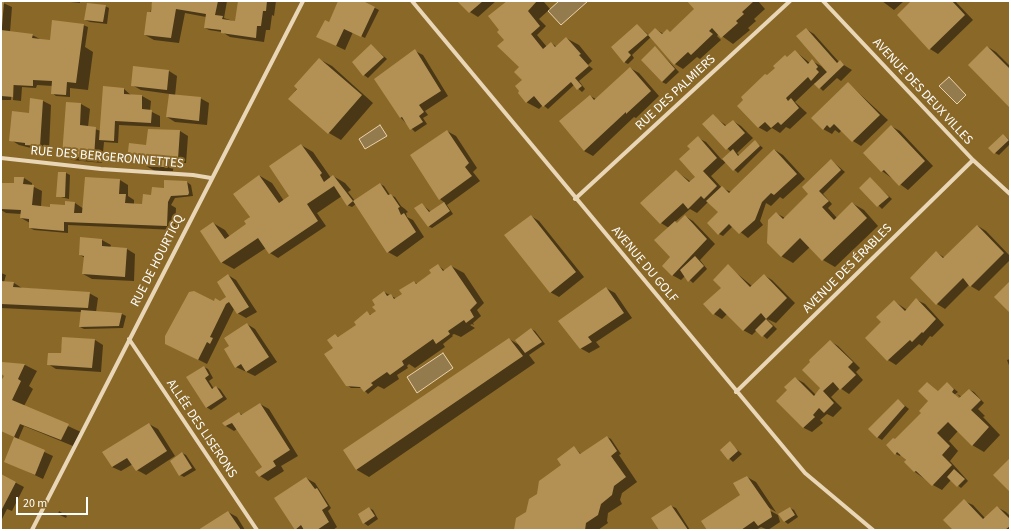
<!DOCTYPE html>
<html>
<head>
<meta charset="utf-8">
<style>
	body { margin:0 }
	#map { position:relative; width:1011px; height:531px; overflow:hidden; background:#8a6828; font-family:"Source Sans 3",sans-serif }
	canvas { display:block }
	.frame { position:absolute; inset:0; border:2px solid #fff; pointer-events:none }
	.scale { position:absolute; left:16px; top:497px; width:72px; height:18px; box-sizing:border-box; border:2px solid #fff; border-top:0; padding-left:5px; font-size:12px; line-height:14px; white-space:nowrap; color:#fff; -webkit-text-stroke:3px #8a6828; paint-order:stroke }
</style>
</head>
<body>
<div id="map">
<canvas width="1011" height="531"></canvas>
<div class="frame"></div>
<div class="scale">20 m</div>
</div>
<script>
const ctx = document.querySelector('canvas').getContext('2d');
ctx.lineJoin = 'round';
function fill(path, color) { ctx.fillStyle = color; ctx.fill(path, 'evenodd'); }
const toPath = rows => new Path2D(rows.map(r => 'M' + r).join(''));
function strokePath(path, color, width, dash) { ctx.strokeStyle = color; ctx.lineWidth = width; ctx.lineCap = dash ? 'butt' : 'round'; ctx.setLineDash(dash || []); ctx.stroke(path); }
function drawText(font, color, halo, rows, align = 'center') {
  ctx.font = font + ' "Source Sans 3",sans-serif'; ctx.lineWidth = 4; ctx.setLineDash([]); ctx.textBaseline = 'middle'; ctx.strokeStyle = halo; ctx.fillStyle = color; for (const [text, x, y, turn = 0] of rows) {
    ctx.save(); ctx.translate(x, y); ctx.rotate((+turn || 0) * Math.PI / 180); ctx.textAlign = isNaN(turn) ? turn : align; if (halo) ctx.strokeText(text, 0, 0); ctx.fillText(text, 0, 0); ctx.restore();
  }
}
const water = toPath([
	[559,1,588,1,561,25,548,11,559,1],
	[949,77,966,95,957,104,939,86,949,77],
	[380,125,387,136,365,149,359,139,380,125],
	[443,353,453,368,417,393,407,377,443,353]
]);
fill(water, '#937b4e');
strokePath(water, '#ead2aa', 1);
fill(toPath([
	[61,1,80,1,80,3],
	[153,1,227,1,224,18,236,22,239,1,276,1,274,16,272,15,270,30,266,30,264,42,230,37,222,32,209,30,205,28,206,17,185,13,179,43,154,40,145,35],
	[339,1,361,1,379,10,365,38,353,32,345,50,326,41,329,23],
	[458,1,496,1,478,17,470,12],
	[508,1,544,2,550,9,539,19,546,26,537,35,547,47,551,43,557,47,566,38,579,45,592,61,588,65,593,69,579,81,585,89,582,92,574,85,548,109,543,105,539,109,526,102,521,67,505,40],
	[689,1,758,1,765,9,754,19,756,21,748,28,750,30,733,44,719,34,717,36,721,40,700,59,697,57,683,69,675,64,651,37,632,55,634,58,628,64,624,62,637,25,649,35,655,29,664,34,671,32,699,13],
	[882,1,904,1,894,10],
	[913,1,955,1,973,20,938,54,930,49],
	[1,2,12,7,10,32,32,35,42,40,55,42,83,25,88,27,85,47,93,52,88,90,70,88,70,97,56,96,52,93,53,86,37,85,36,88,22,87,21,101,13,100,14,85,12,85,11,100,1,100],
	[105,6,109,8,107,24,90,22,85,20],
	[806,29,814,34,839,62,852,70,841,81,837,78,823,91,815,83,795,102,807,113,790,129,786,127,780,133,772,128,767,132,758,127,768,76,795,51,810,63,812,61,821,66,828,73],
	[371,45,387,59,368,78,364,75],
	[988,47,996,52,1010,66,1010,106],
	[656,48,679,72,666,84,662,82],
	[415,51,423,55,448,96,425,111,428,115,423,118,427,124,415,132,400,117],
	[319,59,332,66,373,103,341,140,329,133,289,99],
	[134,67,169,71,177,76,175,96,200,98,209,103,207,125,175,122,167,117,170,94,141,90,132,85],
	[630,68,639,73,659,96,636,118,634,117,593,156,584,151,590,96,596,99],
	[848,83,888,120,861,146,853,141,842,130,839,133,835,130,832,134,823,129],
	[124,89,132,96,142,96,151,101,150,111,160,116,160,127,119,125,118,143,104,142,102,163,72,160,63,155,67,103,81,104,90,109,88,127,101,131],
	[43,101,51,105,49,150,35,149,19,145,11,140],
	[713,116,727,126,733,121,741,126,753,138,737,153,740,156,755,141,763,148,738,173,726,162,711,176,722,188,731,192,775,150,783,155,805,179,783,199,780,197,771,206,766,203,760,221,763,225,748,238,733,226,723,236,719,234,719,212,709,201,697,213,690,209,675,222,678,224,685,216,693,221,715,244,700,260,707,269,693,283,685,276,681,280,672,275,669,228,661,223,676,171,691,182,696,177,691,149,698,138,706,142,722,160,731,152,704,124],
	[891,126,900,131,933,166,908,190,882,171,865,153],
	[180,131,188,136,186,163,174,163,173,171,155,171,146,166,146,163,133,162,128,160,146,146],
	[447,131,456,136,477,168,473,172,480,181,447,205,453,214,432,228,428,226,422,204,431,212,445,203,440,199],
	[1003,135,1010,140,1010,144,999,155,995,153],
	[301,145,313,152,331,178,333,176,345,183,351,190,348,192,355,201,380,184,384,186,390,195,395,197,401,206,405,209,408,212,406,213,407,217,413,220,424,237,397,257,388,252,356,204,352,207,347,205,342,196,317,213,326,226,278,258,270,253,266,248,234,269,221,262,213,223,225,230,230,237,248,224,260,176,272,183,284,201,290,197],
	[831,160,845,172,823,194,832,204,828,208,837,218,852,203,864,210,878,226,835,267,823,260,810,247,793,263,781,256,776,213,785,218,810,194],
	[66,173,70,175,69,199,57,196],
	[24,178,32,183,32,186,42,191,41,207,51,208,75,203,84,209,120,180,128,185,128,196,134,200,134,204,143,205,151,196,164,189,187,182,191,185,193,196,175,198,171,205,176,208,175,230,68,225,68,233,34,230,30,228,30,223,21,218,21,214,6,213,1,210,1,198],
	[870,179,892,199,882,209,861,188],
	[531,216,539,221,584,277,559,297,550,292],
	[978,226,986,231,1010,256,1010,260,979,291,969,285,945,309,937,304,936,252,945,258],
	[81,238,102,240,111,245,110,248,127,249,135,254,134,281,92,279,83,274,85,258,80,255],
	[438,265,445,271,451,266,464,273,484,303,477,310,481,316,473,323,474,325,472,324,470,325,475,328,461,337,454,334,452,335,453,336,443,344,445,347,415,368,409,364,407,366,408,368,397,375,399,379,384,389,378,386,368,394,362,388,351,388,347,385,334,348,335,335,339,337,357,325,367,313,372,315,377,311,384,292,397,299,403,295,414,282,418,284,432,273],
	[728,266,752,286,764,275,772,280,795,303,776,323,767,319,777,329,767,339,757,330,752,335,743,330,727,314,722,319,714,314],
	[1,273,6,275,4,282,14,283,22,288,89,293,98,298,96,312,122,314,126,316,123,328,84,329,80,327,82,312,1,308],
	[228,275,236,280,257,312,246,318,237,313,234,309,207,364,175,348,215,302,220,302,228,297],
	[606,288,615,293,632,318,596,342,600,347,589,353,580,348],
	[917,300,925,304,944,325,932,337,930,336,922,346,919,344,896,365,888,360,882,322,894,301,907,310],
	[247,324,255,329,277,362,255,376,236,367,231,346],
	[531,329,535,331,545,344,529,355,535,363,369,477,357,470,345,451,509,339,521,346],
	[63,338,95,340,103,345,101,372,56,369,48,364,61,354],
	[830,341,838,346,860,368,856,372,863,380,849,394,840,388,831,397,842,408,833,417,827,414,820,420,823,423,812,432,804,428,777,401,788,390,795,378,804,383,816,395,822,388],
	[1010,359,1010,368,1007,360],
	[2,363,25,365,37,371,29,386,33,389,24,406,81,432,73,446,24,426,18,440,53,456,43,479,5,461,15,437,1,430,1,383,5,375,1,373],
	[204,367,208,369,213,378,209,381,214,389,216,387,220,389,227,399,211,410,206,407],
	[928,383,939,392,947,383,958,392,954,395,959,400,961,398,957,394,962,397,970,390,974,392,984,403,978,409,985,416,983,417,1000,435,984,452,972,445,958,431,949,441,958,451,950,461,968,481,961,488,951,480,942,490,933,485,915,472,901,454,900,456,896,454,887,445,896,440,923,413,929,401],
	[898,400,909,409,882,440,877,437],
	[260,404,269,409,298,456,281,466,284,471,268,481,260,476,263,467,237,429,234,431,226,426,239,413,243,415],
	[149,424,158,429,175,456,146,475,137,470,133,464,121,471,112,467],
	[607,437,611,439,621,454,619,455,637,482,622,493,620,500,622,504,608,513,607,521,608,523,598,530,515,530,538,494,562,466,574,447,581,454],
	[730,443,742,454,733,462,721,451],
	[182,453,186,455,196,470,184,477,180,475],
	[1,475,24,487,12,511,7,509,1,521],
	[747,477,756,482,776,512,766,506,765,508,778,515,780,522,768,530,761,527,756,530,709,530,741,495],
	[306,478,315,483,331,508,328,511,337,527,333,530,296,529],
	[964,501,973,505,985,518,997,507,1006,512,1010,516,1010,530,955,530],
	[671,506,676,508,690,530,660,530],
	[369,508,373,510,378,519,368,526,364,523,359,515],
	[790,508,794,510,798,517,788,524,784,521],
	[59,511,67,516,66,518,58,514],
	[228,512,237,517,245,530,200,530]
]), '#0007');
fill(toPath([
	[1,1,4,1,2,27,1,27],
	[152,1,218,1,215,15,223,16,222,19,235,21,238,1,267,1,266,11,263,11,261,26,257,26,256,38,221,33,221,30,204,28,206,14,176,9,171,38,144,35,147,12,151,12],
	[338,1,363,1,375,7,361,37,344,29,336,46,316,37,325,20,329,22],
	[457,1,483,1,469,13],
	[507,1,537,1,528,11,540,26,531,34,543,49,551,42,555,47,566,37,581,54,579,55,589,66,575,78,582,86,577,90,571,82,543,107,534,96,526,103,518,93,519,91,515,86,522,80,514,72,519,67,497,46,504,40,497,32,499,30,488,16],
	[687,1,754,1,742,12,744,14,736,21,738,23,721,38,712,28,709,31,713,34,691,55,688,52,674,65,648,35,655,28,662,34,667,29,670,32,694,9],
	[911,1,952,1,965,15,929,50,897,15],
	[87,3,106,5,103,22,84,20],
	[52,20,84,24,76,83,67,82,66,95,51,94,52,81,33,80,33,86,13,85,13,97,1,96,1,30,33,34,32,38,50,40],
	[637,24,648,35,628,52,631,55,624,63,611,47],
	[806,28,837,63,840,60,844,65,819,89,814,84,827,72,796,36],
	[371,44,384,57,363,76,352,62],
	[655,46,675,69,662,82,641,60],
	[987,46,1010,69,1010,108,968,65],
	[415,49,441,91,419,105,424,112,419,116,423,122,410,130,402,117,400,118,374,79],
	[795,50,808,64,812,59,818,67,816,69,819,72,811,81,808,77,786,98,788,101,791,98,799,108,781,125,778,122,771,128,765,122,758,128,737,106,743,100,741,97,765,74,767,75,775,68,773,66,785,55,787,57],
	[319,58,362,95,328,134,288,99,297,89,294,86],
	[133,66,169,70,167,90,131,86],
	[630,67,651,91,626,114,626,112,584,151,559,121,590,95,594,100],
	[848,82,880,115,852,142,834,124,830,128,827,125,823,130,811,118],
	[103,86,124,88,124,94,142,95,142,109,152,110,151,123,115,121,114,141,99,140],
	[169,94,201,97,199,121,166,117],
	[30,98,43,100,40,146,25,145,25,143,9,141,12,111,29,113],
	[66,102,81,103,80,125,96,127,94,158,62,156],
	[713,114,725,126,733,120,745,133,726,150,702,124],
	[891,125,925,161,899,186,884,170,881,172,863,153],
	[148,129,180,130,178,159,165,158,164,167,145,166,145,162,127,160,129,143,146,145],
	[447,130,469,163,465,167,472,176,439,200,410,155],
	[1003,134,1009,140,994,154,988,148],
	[698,136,717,158,703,171,717,186,704,199,701,196,688,209,683,203,660,224,640,203,676,170,689,182,695,177,679,159,690,149,687,146],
	[755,140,760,146,733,171,722,159,733,149,738,156],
	[301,144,322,173,320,175,324,182,333,175,353,201,347,206,334,186,307,204,318,221,269,254,258,238,221,263,200,231,213,222,225,239,246,224,244,221,250,217,233,194,259,175,279,203,289,196,269,166],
	[774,149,797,174,774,195,771,193,762,202,755,220,739,234,729,224,718,235,707,223,718,212,706,201,722,186,729,193],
	[831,159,841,170,819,191,829,201,822,207,834,220,852,202,867,218,822,261,800,238,781,257,767,243,768,220,776,212,783,219,808,194,802,187],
	[58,172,66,172,65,197,56,197],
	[14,177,24,177,23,184,34,185,32,205,50,207,50,204,65,205,65,201,75,202,74,213,82,213,85,177,120,179,119,194,126,194,125,203,142,204,143,194,151,195,152,187,164,188,164,180,187,181,189,193,188,195,171,196,168,202,167,226,64,222,64,231,29,228,29,219,20,218,21,210,1,209,2,183,14,183],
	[870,177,889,197,877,207,859,188],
	[380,183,388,195,391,194,400,207,398,208,401,215,404,213,416,232,387,253,353,201],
	[444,202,450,211,428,227,414,208,422,203,429,212],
	[531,215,576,272,550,293,504,235],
	[685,215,707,239,672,276,662,266,670,257,654,240,675,221,677,223],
	[977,225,1004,253,970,287,963,278,936,305,910,278,936,251,943,258],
	[80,237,102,239,102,246,127,248,125,277,82,274,84,256,79,255],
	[695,256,704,266,688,282,680,270],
	[438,264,443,271,451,265,477,303,470,310,474,317,466,323,464,320,448,331,450,334,436,344,433,339,402,361,404,365,390,375,387,372,371,383,373,385,364,392,360,387,346,386,324,354,333,348,327,340,335,334,338,337,356,325,354,322,367,311,370,315,376,311,372,307,375,305,372,300,384,291,387,296,391,294,394,299,402,294,399,290,414,281,416,284,431,273,429,270],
	[728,264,750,287,764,274,787,298,766,319,773,326,762,337,755,330,766,319,761,313,743,331,720,308,713,315,703,304,721,288,713,280],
	[228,274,249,307,237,314,229,302,226,304,210,337,213,338,210,344,207,342,198,360,165,344,165,336,189,292,194,291,214,301,215,298,220,301,226,297,217,282],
	[1,281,14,282,13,287,90,292,88,308,1,304],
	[1010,281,1010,313,994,297],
	[606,287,624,313,588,337,592,342,580,349,558,321],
	[916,298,936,319,923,333,922,332,912,342,910,340,887,361,865,338,881,322,876,317,894,300,905,311],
	[81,310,122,313,119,326,79,327],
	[247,323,269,357,246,372,241,364,235,368,224,349,229,346,224,338],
	[531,328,542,342,525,353,515,340],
	[62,337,95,339,92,368,47,365,48,353,61,353],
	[509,338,523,356,356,470,343,450],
	[830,340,853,362,848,367,856,375,840,390,833,382,823,391,834,403,824,413,819,408,813,415,815,417,803,428,776,401,787,390,784,387,795,377,814,396,820,388,802,370,810,362,809,360],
	[2,362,25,364,18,379,21,381,12,400,69,424,61,440,20,424,14,437,45,450,35,475,4,462,14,437,1,431,1,381,4,376,1,374],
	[204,366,209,375,205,378,212,389,216,386,223,397,206,408,186,377],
	[927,382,938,391,947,382,954,389,952,392,959,398,969,389,981,400,971,410,989,427,972,446,948,422,937,433,950,446,942,455,952,465,932,486,916,471,914,472,904,462,906,460,897,452,895,455,886,445,893,438,895,439,921,413,919,411,928,401,918,391],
	[898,399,905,406,877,438,868,429],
	[260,403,290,450,273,461,276,466,259,477,255,472,262,467,232,423,225,426,222,423,239,412,241,415],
	[149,423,167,451,136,471,127,458,112,467,102,452],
	[607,436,617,451,611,456,626,477,614,486,612,495,601,504,598,515,586,523,585,530,514,530,516,518,526,512,529,499,537,494,539,481,561,465,557,459,574,446,580,454],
	[730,441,738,451,728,460,720,450],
	[182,452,192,468,179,476,170,461],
	[1010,458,1010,492,993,475],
	[954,469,965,479,957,487,947,477],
	[1,474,16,482,1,511],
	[747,476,770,509,772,517,758,526,754,521,741,530,707,530,701,521,740,495,733,483],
	[306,477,315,489,317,488,328,506,322,510,329,522,317,530,304,530,301,525,295,530,274,498],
	[964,499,983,519,997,506,1010,519,1010,526,1005,530,953,530,943,520],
	[671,505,682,521,688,530,659,530,651,518],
	[369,507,375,516,363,524,358,514],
	[790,507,795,515,784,522,778,514],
	[228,511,241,530,198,530]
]), '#b39154');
strokePath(toPath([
	[412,1,805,473,873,530],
	[823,1,973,160,1010,194],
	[1,158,101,169,193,175,211,178],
	[575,199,790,1],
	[129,339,257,530],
	[736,392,973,160],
	[32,530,303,1]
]), '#e9d6b6', 4);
drawText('13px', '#fff', '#8a6828', [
	["AVENUE DES DEUX VILLES",922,92,47],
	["RUE DES PALMIERS",676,93,-43],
	["RUE DES BERGERONNETTES",107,158,5],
	["RUE DE HOURTICQ",158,261,-63],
	["AVENUE DU GOLF",644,265,50],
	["AVENUE DES ÉRABLES",848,269,-45],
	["ALLÉE DES LISERONS",201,429,56]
]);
</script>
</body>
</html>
